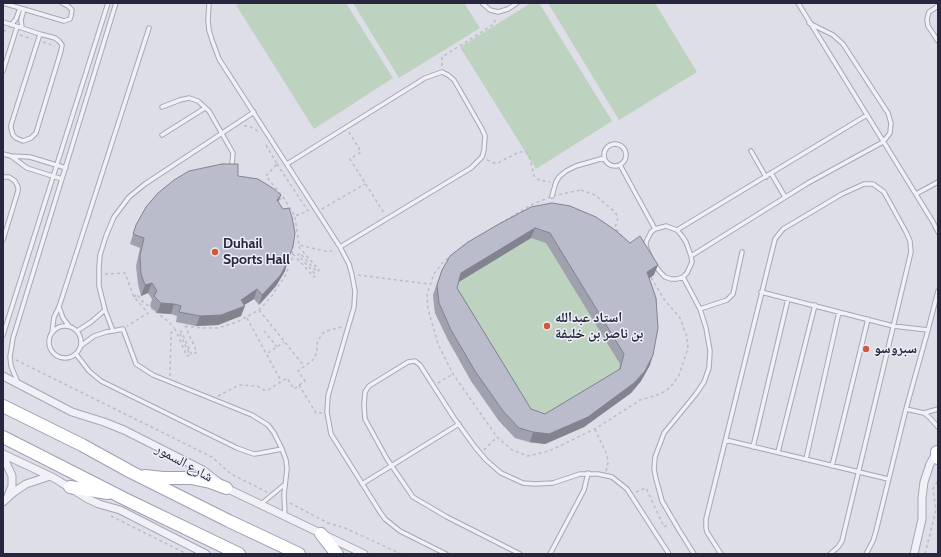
<!DOCTYPE html>
<html>
<head>
<meta charset="utf-8">
<style>
	body { margin:0 }
	#map { position:relative; width:941px; height:557px; overflow:hidden; background:#dddee8; font-family:Cabin,sans-serif }
	canvas { display:block }
	.frame { position:absolute; inset:0; border:4px solid #26273f; pointer-events:none }
</style>
</head>
<body>
<div id="map">
<canvas width="941" height="557"></canvas>
<div class="frame"></div>
</div>
<script>
const ctx = document.querySelector('canvas').getContext('2d');
ctx.lineJoin = 'round';
function fill(path, color) { ctx.fillStyle = color; ctx.fill(path, 'evenodd'); }
const toPath = rows => new Path2D(rows.map(r => 'M' + r).join(''));
function strokePath(path, color, width, dash) { ctx.strokeStyle = color; ctx.lineWidth = width; ctx.lineCap = dash ? 'butt' : 'round'; ctx.setLineDash(dash || []); ctx.stroke(path); }
function drawText(font, color, halo, rows, align = 'center') {
  ctx.font = font + ' Cabin,"Noto Naskh Arabic",sans-serif'; ctx.lineWidth = 3; ctx.setLineDash([]); ctx.textBaseline = 'middle'; ctx.strokeStyle = halo; ctx.fillStyle = color; for (const [text, x, y, turn = 0] of rows) {
    ctx.save(); ctx.translate(x, y); ctx.rotate((+turn || 0) * Math.PI / 180); ctx.textAlign = isNaN(turn) ? turn : align; if (halo) ctx.strokeText(text, 0, 0); ctx.fillText(text, 0, 0); ctx.restore();
  }
}
fill(toPath([
	[240,3,346,3,393,78,314,129,236,5],
	[353,3,464,3,480,28,399,78],
	[531,3,539,3,612,121,536,169,460,47],
	[548,3,655,3,697,72,619,120],
	[527,217,654,275,644,282,650,365,641,381,631,393,584,427,545,444,530,443,515,438,499,421,471,381,448,340,435,313,433,295,438,280]
]), '#bed2c0');
const lane = toPath([
	[3,3,64,21,70,19,71,16,72,10,68,6,62,3],
	[209,3,208,20,209,30,212,40,219,59,340,247,349,264,352,275,355,291,354,307,328,396,327,412,331,434,380,512,385,519,400,531,446,554],
	[482,3,490,10,498,12,508,9,517,3],
	[798,3,933,222,938,232],
	[938,6,929,12,927,19,928,26,938,41],
	[3,22,22,28,40,34,55,38,59,41,62,45,61,51,36,133,31,138,23,141,16,138,13,135,11,128,11,125,40,34],
	[11,25,16,19,20,8],
	[22,28,21,20,24,9],
	[3,71,17,27],
	[162,107,180,100,189,98,198,101,209,111,233,153,232,164],
	[254,112,145,184,129,197,114,217,106,236,100,255,99,268,99,286,105,310,113,331,123,329,136,364,153,375,252,415,268,425,274,433,282,449,286,460,287,469,284,495,285,515],
	[162,135,205,108],
	'604 155a11 11 0 1 1 22 0a11 11 0 1 1-22 0Z',
	[751,151,766,177],
	[3,154,11,156,30,157,66,168],
	[11,156,27,168,62,179],
	[287,164,425,78,442,72,448,75,454,80,482,129,485,136,484,150,482,157,471,168,340,247],
	[620,165,655,229],
	[771,173,785,197],
	[3,177,9,177,15,181,18,187,18,191,3,240],
	[916,194,938,182],
	[552,196,556,182,559,177,566,171,576,166,604,158],
	[666,226,677,230,682,236,686,242,691,256,692,262,687,273,683,277,677,279,671,279,665,277,661,273,653,263,646,247,646,242,651,232,655,229,666,226],
	[677,230,867,115],
	[691,256,808,183,883,142,890,133,891,123,888,113,843,44,833,35,809,23],
	[683,277,700,309,706,328,710,351,709,368,704,382,696,394,664,433,655,457,654,469,656,479,662,501,679,530,694,554],
	[761,292,893,326,928,330],
	[59,307,63,318,69,326],
	[700,309,727,300,733,294,742,252],
	'49 342a16 16 0 1 1 32 0a16 16 0 1 1-32 0Z',
	[77,331,91,322,105,310],
	[52,332,54,317,59,307,149,28],
	[3,335,108,3],
	[82,345,94,336,106,332,113,331],
	[76,354,89,371,101,381,237,448,254,454,261,453,282,449],
	[18,383,11,366,10,357,13,338,116,3],
	[906,409,924,413,930,418,938,427],
	[924,413,938,409],
	[726,440,888,479],
	[753,447,788,299],
	[778,452,815,305],
	[806,459,839,312],
	[832,466,868,319],
	[362,484,459,424],
	[261,504,284,485],
	[520,554,447,517,413,497,387,459,365,419,364,405,365,392,369,386,408,362,415,361,420,365,454,418,475,447,486,460,501,473,523,483,535,484,553,483,580,474,598,474,612,477,627,489,669,554],
	[550,554,584,490,588,473],
	[721,554,707,532,706,528,706,519,775,239,783,229,842,194,864,184,873,184,884,192,906,232,910,241,911,252,842,541,838,547,830,554],
	[866,554,873,541,876,531,906,409,928,330,938,291]
]);
const street = toPath([
	[3,376,72,412,104,422,124,430,203,470,226,488,364,554],
	[3,454,54,478,88,499,99,504,120,510,206,554],
	[3,456,12,476,12,486,8,496],
	[3,502,14,492,26,484,50,476],
	[914,554,922,519,922,498,924,482,930,464,937,452]
]);
const primary = toPath([
	[3,406,82,445,131,472,229,521,299,554],
	[3,437,127,500,239,554],
	[937,452,938,458],
	[145,476,163,478,191,478,210,482,226,488],
	[70,487,108,493],
	[321,534,337,554]
]);
strokePath(lane, '#a6a7b5', 5.5);
strokePath(street, '#a6a7b5', 9);
strokePath(primary, '#9c9eb4', 14);
strokePath(toPath([
	[3,30,9,32],
	[20,35,32,39],
	[43,42,55,46],
	[442,66,442,57,494,24,496,17],
	[244,126,249,126,258,131],
	[349,132,361,152,350,159,384,213],
	[266,145,277,164],
	[487,160,494,163,498,163,519,152,526,152,530,159,534,176,539,180,550,182],
	[277,164,308,211,295,216,283,197,266,176,277,164],
	[581,190,595,195,615,212,618,217,615,228,633,248,664,299,680,318,687,337,688,348,679,375,673,384,666,391,657,395,640,400,595,429,549,451,528,456,512,450,497,437,453,374,438,344,428,309,427,294,434,274,444,261,474,239,531,205,552,196,581,190],
	[279,200,283,197],
	[322,209,365,184],
	[295,217,299,245],
	[293,254,314,277,316,275,298,255,300,253,317,272,319,270,299,247,299,245,329,252,335,249],
	[105,274,125,273,134,297,148,313,127,326],
	[358,275,429,284],
	[134,297,137,294,141,300,170,323,174,328],
	[259,310,304,366],
	[247,318,281,381],
	[185,326,201,328,218,328,237,322,259,310,271,297,285,276,292,259,293,246],
	[264,331,277,347],
	[268,353,284,342],
	[16,360,212,457,231,474,267,492],
	[170,376,171,333,175,329,187,356,190,355,179,332,181,331,192,355,197,352,185,326],
	[438,383,453,374],
	[299,385,316,413,322,413],
	[218,396,239,385,257,386,264,390,268,390,287,378,294,389,305,381,298,371,312,361,315,357,317,351,317,343,322,334,326,331,342,327],
	[595,429,607,455,608,463,606,471],
	[484,450,497,437],
	[636,492,646,488,664,527,669,524],
	[290,503,328,523,345,528,401,554],
	[111,516,187,554],
	[925,554,936,510,933,489,938,480]
]), '#bbbcc6', 1.5, [3, 3]);
strokePath(lane, '#f0f0f6', 3.5);
strokePath(street, '#f0f0f6', 7);
strokePath(primary, '#fff', 12);
fill(toPath([
	[238,176,278,203,285,271,276,286,259,305,254,299,244,305,241,316,218,325,196,326,176,322,177,316,171,314,157,313,150,306,152,299,148,293,141,296,138,284,136,266,140,248,130,244,136,225],
	[531,207,654,275,649,278,650,365,641,381,631,393,584,427,545,444,530,442,515,438,499,421,471,381,448,340,435,313,433,295,442,270],
	[531,238,546,243,620,364,619,370,545,414,531,409,457,288,459,282]
]), '#a0a1af');
fill(toPath([
	[281,195,277,205,277,200],
	[535,228,531,238,457,283,461,273],
	[288,261,285,271,276,286,259,305,262,295],
	[658,265,654,275,644,282,647,272],
	[152,283,148,293,141,296,145,285],
	[257,289,254,299,241,307,245,306,241,316,218,325,196,326,200,316,241,300],
	[161,303,174,304,171,314,157,313],
	[653,355,650,365,641,381,631,393,584,427,545,444,530,442,533,432]
]), '#82838e');
const building = toPath([
	[222,164,238,164,238,176,258,179,274,189,281,195,277,200,283,209,289,208,292,217,295,233,293,246,288,261,280,276,262,295,257,289,241,300,245,306,221,315,200,316,179,312,181,306,174,304,161,303,154,296,157,291,152,283,145,285,141,274,140,256,144,238,133,234,136,225,146,207,158,193,174,180,189,171,222,164],
	[552,203,570,206,596,217,615,230,630,243,640,236,658,265,647,272,656,298,658,328,653,355,645,371,634,383,588,417,549,434,533,432,519,428,503,411,475,371,451,330,439,303,437,285,442,270,450,256,468,242,499,224,531,207,552,203],
	[535,228,550,233,624,354,620,369,545,414,531,409,457,288,461,273,535,228]
]);
fill(building, '#babbcb');
strokePath(building, '#82838e', 1);
for (const [x, y, r, color] of [
	[215,252,4,"#d4593c"],
	[547,326,4,"#d4593c"],
	[866,349,4,"#d4593c"]
]) { const dot = new Path2D(); dot.arc(x, y, r, 0, 2 * Math.PI); ctx.fillStyle = color; ctx.fill(dot); strokePath(dot, '#edeef6', 1.5); }
drawText('bold 14px', '#26273f', '#edeef6', [
	["Duhail",223,244],
	["Sports Hall",223,260],
	["استاد عبدالله",555,318],
	["بن ناصر بن خليفة",555,334],
	["سبروسو",874,349]
], 'left');
drawText('14px', '#26273f', '#edeef6', [
	["شارع السمور",184,463,29]
]);
</script>
</body>
</html>
